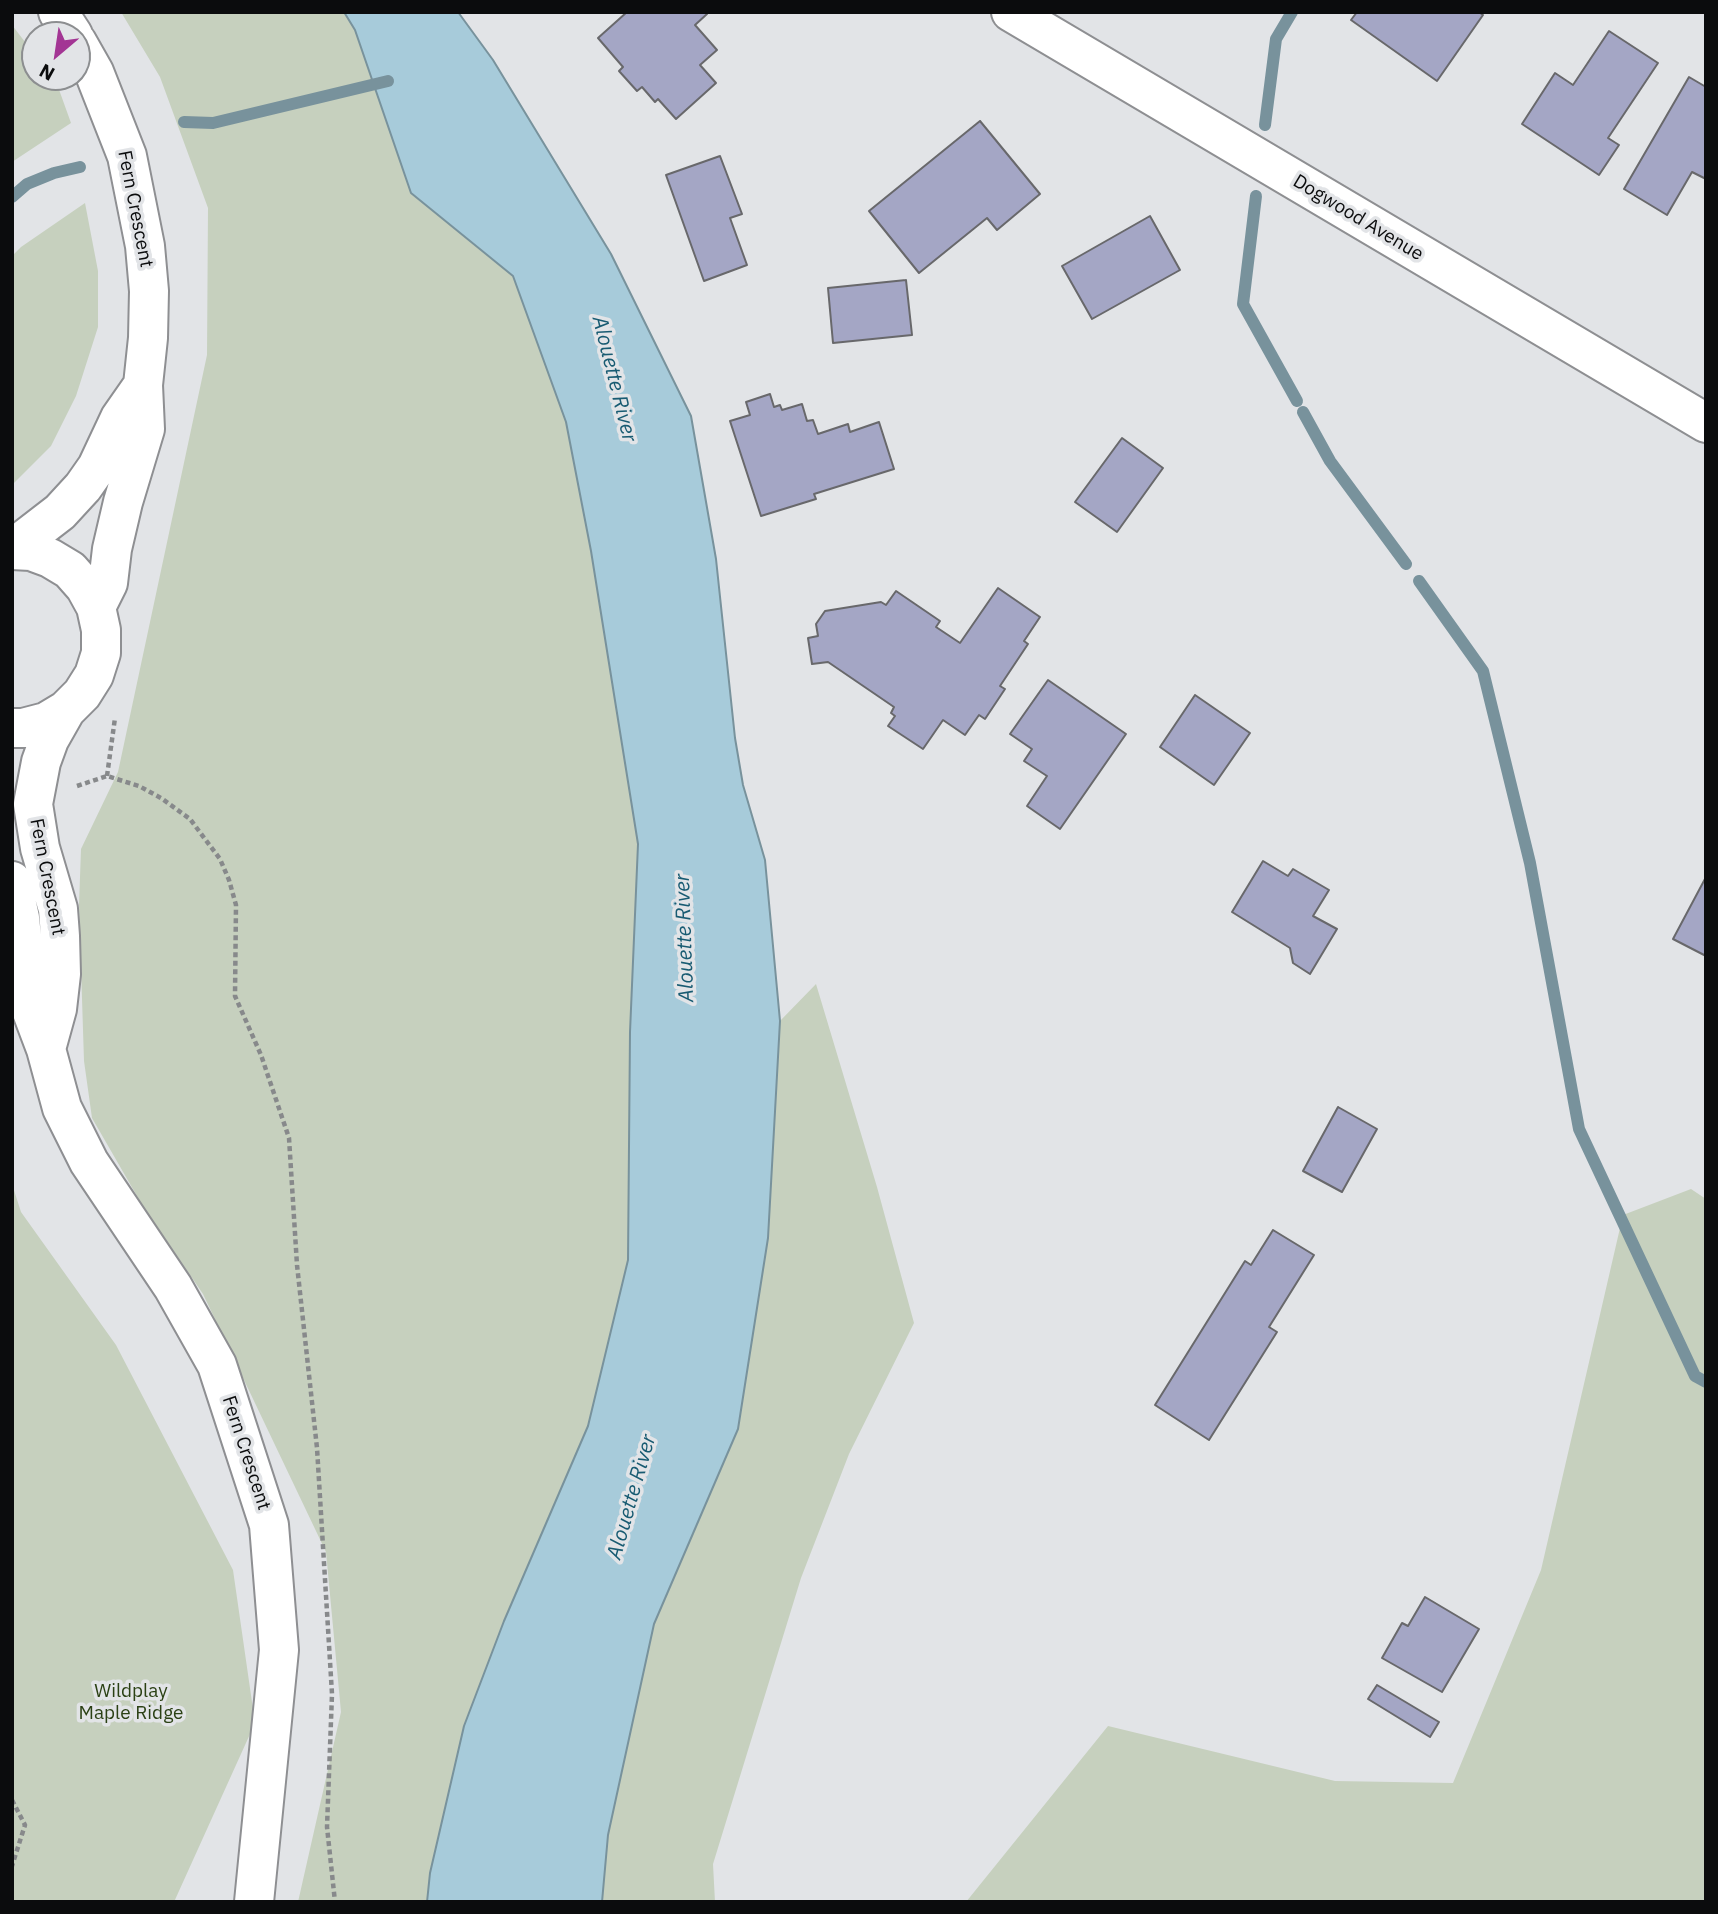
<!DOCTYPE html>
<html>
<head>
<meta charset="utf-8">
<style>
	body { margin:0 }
	#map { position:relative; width:1718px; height:1914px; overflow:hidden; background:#e2e4e7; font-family:"IBM Plex Sans",sans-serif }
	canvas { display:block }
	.frame { position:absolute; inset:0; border:14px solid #0b0c0d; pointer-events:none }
	.north { position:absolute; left:21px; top:21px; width:70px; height:70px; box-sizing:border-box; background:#e2e4e7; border:2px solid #8c8e90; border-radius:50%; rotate:209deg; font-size:19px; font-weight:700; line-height:28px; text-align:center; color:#0b0c0d }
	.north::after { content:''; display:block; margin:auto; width:24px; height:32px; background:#a33594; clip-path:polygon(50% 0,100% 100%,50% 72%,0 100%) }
</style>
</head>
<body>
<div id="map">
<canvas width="1718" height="1914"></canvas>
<div class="frame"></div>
<div class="north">N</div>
</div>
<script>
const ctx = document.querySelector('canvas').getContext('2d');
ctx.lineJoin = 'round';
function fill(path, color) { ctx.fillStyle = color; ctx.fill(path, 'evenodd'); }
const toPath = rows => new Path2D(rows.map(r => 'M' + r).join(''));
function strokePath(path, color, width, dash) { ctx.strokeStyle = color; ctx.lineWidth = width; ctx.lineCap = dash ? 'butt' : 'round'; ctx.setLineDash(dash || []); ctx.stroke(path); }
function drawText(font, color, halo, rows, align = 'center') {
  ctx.font = font + ' "IBM Plex Sans",sans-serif'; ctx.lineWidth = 7; ctx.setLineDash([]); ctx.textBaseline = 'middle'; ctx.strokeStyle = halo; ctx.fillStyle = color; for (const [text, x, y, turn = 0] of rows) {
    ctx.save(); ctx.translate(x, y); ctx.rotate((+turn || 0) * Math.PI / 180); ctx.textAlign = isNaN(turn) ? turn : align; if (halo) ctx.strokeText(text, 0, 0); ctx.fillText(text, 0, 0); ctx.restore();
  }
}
fill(toPath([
	[121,12,344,12,355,30,411,193,513,276,566,422,591,551,638,844,630,1032,628,1260,588,1426,504,1621,430,1873,427,1902,298,1902,341,1712,326,1552,203,1294,141,1203,92,1118,84,1061,79,905,81,849,118,772,207,355,208,208,160,77],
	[12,25,35,55,35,77,52,77,57,84,71,123,12,162],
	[85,203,98,271,98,327,76,396,51,446,12,485,12,256,21,247],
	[816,984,877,1187,914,1323,849,1454,801,1578,713,1864,715,1902,602,1902,608,1835,654,1624,738,1429,768,1238,780,1021],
	[12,1184,21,1212,116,1345,233,1570,255,1723,174,1902,12,1902],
	[1691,1189,1706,1199,1706,1902,966,1902,1108,1726,1335,1781,1453,1783,1541,1570,1623,1215]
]), '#c6d0be');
const water = toPath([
	[344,12,458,12,493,60,611,254,691,416,716,559,735,738,743,785,765,860,780,1021,768,1238,738,1429,654,1624,608,1835,602,1902,427,1902,430,1873,464,1726,504,1621,588,1426,628,1260,630,1032,638,844,591,551,566,422,513,276,411,193,355,30,344,12]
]);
fill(water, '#a7cbda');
strokePath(water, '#78929c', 2);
strokePath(toPath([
	[184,122,213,123,388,81],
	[1265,125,1276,39,1292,12],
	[1256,196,1243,304,1297,401],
	[12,197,27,184,54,173,80,167],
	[1303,412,1330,461,1406,564],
	[1419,581,1483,671,1530,863,1579,1129,1695,1376,1706,1382]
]), '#78929c', 12);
const building = toPath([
	[627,12,705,12,707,14,695,25,717,50,700,65,716,83,676,119,658,99,655,102,642,87,637,91,619,71,623,67,598,38,627,12],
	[1357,12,1479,12,1483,15,1437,81,1351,20,1357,12],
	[1609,31,1658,63,1608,138,1619,145,1599,175,1522,124,1555,73,1573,85,1609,31],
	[1689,77,1706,87,1706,179,1692,172,1667,215,1624,189,1689,77],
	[980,121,1040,194,997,230,987,218,919,273,869,211,980,121],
	[720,156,742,214,730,218,747,265,704,281,666,175,720,156],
	[1150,216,1180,270,1092,319,1062,266,1150,216],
	[906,280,912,335,833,343,828,288,906,280],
	[770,394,774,407,780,405,782,410,802,404,807,421,813,420,818,434,848,424,850,432,879,422,894,469,814,494,816,499,761,516,730,421,750,415,746,402,770,394],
	[1122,438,1163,468,1117,532,1075,502,1122,438],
	[998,588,1040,617,1024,641,1028,644,1000,686,1005,689,985,719,979,715,965,735,943,720,923,749,888,726,895,716,891,713,894,707,828,662,812,664,808,638,818,636,816,624,825,611,881,602,886,605,896,591,940,621,936,627,960,643,998,588],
	[1048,680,1126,734,1060,829,1027,806,1047,776,1024,761,1032,749,1010,734,1048,680],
	[1195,695,1250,733,1214,785,1160,747,1195,695],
	[1263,861,1288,876,1293,869,1329,890,1313,916,1337,929,1310,974,1293,963,1290,948,1232,912,1263,861],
	[1706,877,1706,956,1673,939,1706,877],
	[1338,1107,1377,1129,1342,1192,1303,1171,1338,1107],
	[1273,1230,1314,1255,1269,1327,1277,1332,1209,1440,1155,1405,1245,1261,1251,1265,1273,1230],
	[1425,1597,1479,1629,1442,1692,1382,1658,1402,1623,1408,1626,1425,1597],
	[1377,1685,1439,1722,1430,1737,1368,1699,1377,1685]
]);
fill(building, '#a4a6c5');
strokePath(building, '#68686b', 2);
const street = toPath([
	[1011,12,1706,423]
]);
const secondary = toPath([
	[58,12,73,35],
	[77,42,94,72,127,156,145,246,149,291,148,338,143,385,145,429,123,502,112,549,108,583,96,607],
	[12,549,60,512,83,487,97,467,120,418,143,385],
	[12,550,31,551,50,558,70,570,85,587,96,607,101,630,101,653,94,675,82,694,66,710,46,722,23,728,12,728],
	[12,881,20,918,29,1004,46,1049,62,1108,89,1162,173,1287,217,1365,269,1525,279,1650,254,1902],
	[46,1049,57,1009,61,974,60,936,58,909,40,848,33,804,41,762,49,740,66,710]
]);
strokePath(street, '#8e8f92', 42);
strokePath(secondary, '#8e8f92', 42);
strokePath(toPath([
	[107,776,115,718],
	[77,786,107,776,139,786,161,798,190,819,220,859,229,880,236,905,235,996,261,1055,289,1138,297,1265,317,1448,332,1694,327,1827,335,1902],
	[12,1800,25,1825,12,1866]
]), '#87898b', 4.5, [5, 3.5]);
strokePath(street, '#fff', 38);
strokePath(secondary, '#fff', 38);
drawText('19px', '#0b0c0d', '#e2e4e7', [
	["Fern Crescent",135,209,79],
	["Dogwood Avenue",1358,218,31],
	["Fern Crescent",47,877,79],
	["Fern Crescent",246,1453,72]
]);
drawText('19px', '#2b4115', '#e2e4e7', [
	["Wildplay",131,1692],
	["Maple Ridge",131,1714]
]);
drawText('italic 21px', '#185b72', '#e2e4e7', [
	["Alouette River",614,379,76],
	["Alouette River",685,938,-92],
	["Alouette River",632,1497,-74]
]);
</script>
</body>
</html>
